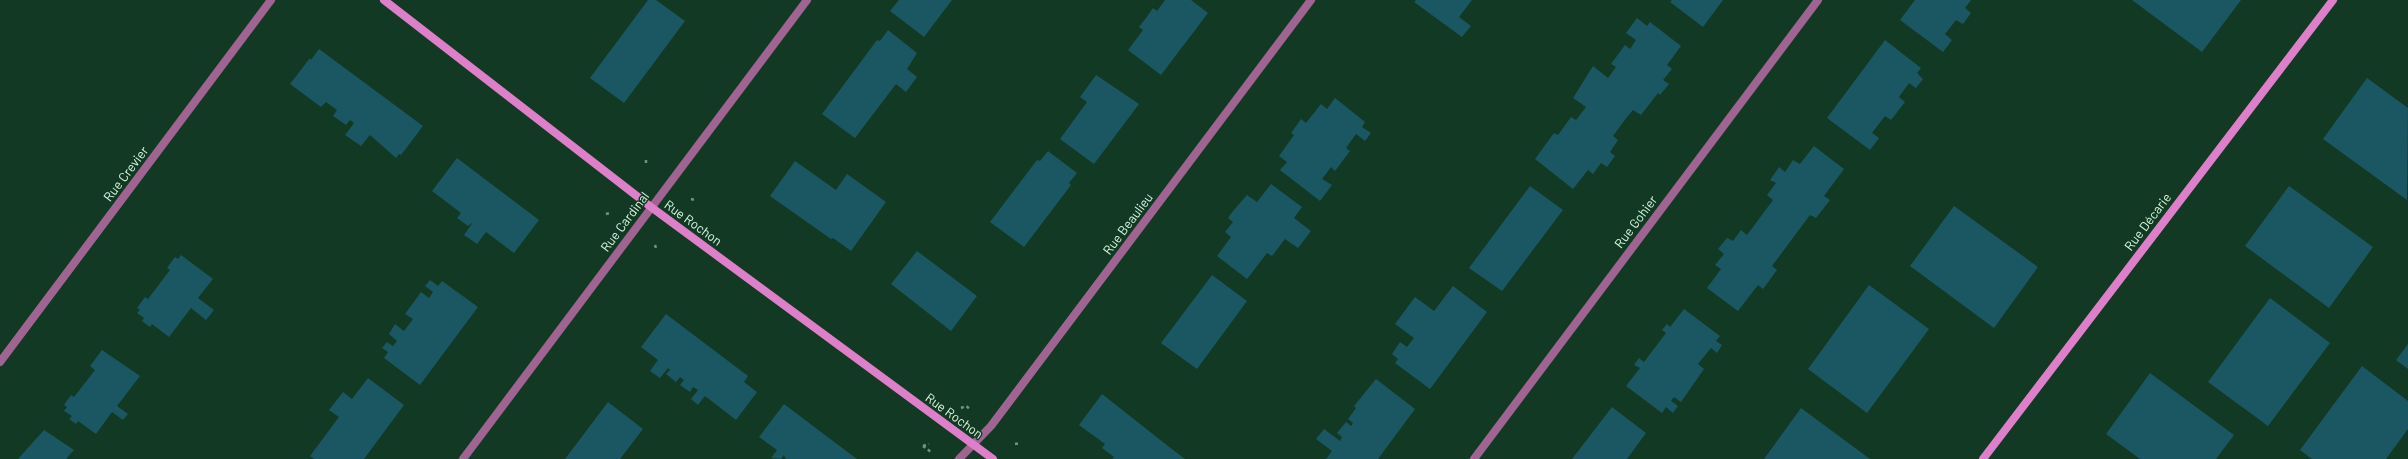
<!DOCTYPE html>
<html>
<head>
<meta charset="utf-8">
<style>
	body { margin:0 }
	canvas { display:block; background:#123923 }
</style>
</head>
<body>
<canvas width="2408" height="459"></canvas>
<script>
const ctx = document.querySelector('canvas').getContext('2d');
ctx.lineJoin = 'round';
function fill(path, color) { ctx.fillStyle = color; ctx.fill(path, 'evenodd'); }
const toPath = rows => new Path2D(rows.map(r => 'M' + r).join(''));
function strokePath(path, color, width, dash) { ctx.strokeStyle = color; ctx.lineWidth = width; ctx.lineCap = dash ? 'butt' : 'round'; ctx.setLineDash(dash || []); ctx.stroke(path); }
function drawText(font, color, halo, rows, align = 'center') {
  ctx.font = font + ' Barlow,sans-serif'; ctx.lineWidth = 3; ctx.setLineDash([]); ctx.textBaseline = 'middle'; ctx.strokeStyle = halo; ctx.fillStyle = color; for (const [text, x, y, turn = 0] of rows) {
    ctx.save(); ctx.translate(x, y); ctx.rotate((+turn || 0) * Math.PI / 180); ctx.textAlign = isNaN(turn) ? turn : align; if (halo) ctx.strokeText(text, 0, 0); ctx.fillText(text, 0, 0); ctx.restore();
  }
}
fill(toPath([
	[648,0,656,0,685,21,624,103,590,78],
	[899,0,952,0,924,37,890,11],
	[1165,0,1191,0,1208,13,1161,75,1128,50,1143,30,1139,27,1146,18,1153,8,1157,11],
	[1416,0,1472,0,1459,17,1471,26,1462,37,1414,2],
	[1672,0,1723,0,1703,27,1670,2],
	[1915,0,1971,0,1965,8,1971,13,1963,24,1956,20,1945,34,1952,40,1943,52,1900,20],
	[2132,0,2241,0,2202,52],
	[1637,18,1647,26,1650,22,1681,46,1667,65,1672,69,1663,80,1669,84,1660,95,1658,93,1641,115,1633,110,1627,117,1613,136,1618,140,1610,152,1615,156,1607,167,1601,163,1593,174,1588,170,1573,189,1535,159,1554,133,1558,135,1571,117,1576,120,1586,107,1573,98,1593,66,1608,78,1616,67,1611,64,1625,45,1630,49,1636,40,1626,33],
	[888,30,917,53,907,69,917,77,906,92,896,84,855,138,822,114,877,40,880,41],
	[1885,40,1921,68,1917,73,1923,79,1916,88,1909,83,1899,97,1905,102,1891,120,1885,116,1872,133,1879,138,1870,150,1827,118],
	[319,49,423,126,401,155,399,154,396,158,370,135,361,146,345,135,354,123,350,120,346,125,333,116,337,110,326,102,321,107,290,84,310,58,311,60],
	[1096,75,1139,104,1094,164,1060,139,1087,102,1080,97],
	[2367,78,2408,108,2407,200,2323,139],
	[1335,98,1365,122,1362,127,1371,133,1365,141,1356,134,1346,148,1350,151,1335,171,1331,167,1322,179,1332,185,1320,201,1280,170,1287,162,1279,156,1294,135,1291,133,1301,119,1306,123,1321,104,1327,109],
	[1814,146,1844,169,1824,196,1830,200,1816,218,1810,215,1772,266,1777,270,1763,289,1758,285,1738,311,1707,288,1721,269,1715,265,1724,254,1718,249,1727,238,1733,241,1741,230,1747,235,1773,200,1767,195,1776,183,1770,180,1775,173,1779,167,1785,172,1793,160,1800,164],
	[1048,151,1077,173,1069,183,1071,185,1024,247,990,222,1037,160,1040,161],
	[457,158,539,220,514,253,486,232,477,244,464,235,473,222,468,226,457,218,461,213,432,191],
	[795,161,836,190,847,174,886,202,851,251,833,238,831,239,770,196],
	[1271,184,1302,207,1294,218,1311,231,1298,248,1285,239,1272,256,1267,253,1247,279,1217,256,1231,237,1225,232,1233,222,1228,218,1233,211,1247,195,1257,202],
	[1530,186,1563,210,1502,291,1469,268],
	[2289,186,2373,247,2329,308,2245,246],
	[1954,206,2038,267,1994,328,1910,266],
	[917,251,977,296,951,331,891,284],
	[181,255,213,279,198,298,214,310,206,320,191,308,169,337,152,324,150,327,142,321,144,318,137,313,140,310,137,308,145,297,148,299,170,270,167,268,175,257,178,259],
	[1212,275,1247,301,1197,369,1161,343],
	[430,280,438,286,442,281,478,307,420,385,384,358,388,352,382,348,387,342,393,346,397,341,389,334,395,324,404,331,413,319,405,314,421,292,429,298,433,292,425,286],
	[1869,285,1929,329,1867,413,1808,369],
	[1453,286,1487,312,1430,389,1395,363,1398,359,1392,354,1400,342,1407,347,1414,338,1395,324,1415,297,1434,311],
	[2270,298,2330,343,2268,426,2208,382],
	[1684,309,1720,336,1716,341,1722,345,1717,353,1711,348,1698,364,1704,369,1681,402,1674,397,1671,401,1678,406,1673,413,1666,407,1662,413,1626,386,1640,368,1634,365,1639,358,1644,362,1666,333,1662,330,1667,324,1670,327],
	[666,314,748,376,744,382,757,392,736,420,705,396,698,405,691,399,698,390,693,387,690,392,680,385,684,380,680,377,676,382,666,374,670,370,668,368,660,378,650,371,658,360,641,347],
	[2408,344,2408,369,2396,360],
	[102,350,140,376,117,406,128,414,123,420,112,412,96,434,78,421,76,424,69,419,72,416,64,411,67,407,64,405,71,395,74,397,95,370,90,366],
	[2362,366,2408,401,2408,429,2386,459,2312,459,2300,450],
	[2150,373,2234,435,2216,459,2140,459,2106,434],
	[368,378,404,405,364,459,314,459,310,456,339,417,329,410,343,392,352,399],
	[1376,379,1415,409,1378,459,1326,459,1332,451,1316,439,1324,429,1340,441,1342,437,1337,433,1346,422,1351,426,1353,423,1348,419,1356,408,1354,406],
	[1102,394,1168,446,1185,459,1112,459,1114,457,1102,448,1105,444,1079,425],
	[608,402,643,429,620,459,565,459],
	[784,404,825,435,857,459,786,459,784,455,781,459,771,458,777,450,759,437],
	[1612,407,1646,433,1627,459,1572,459],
	[1801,408,1870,459,1764,459],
	[44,430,74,450,66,459,18,459]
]), '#1b5663');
strokePath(toPath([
	[646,160,646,164],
	[691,199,695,200],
	[606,214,610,213],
	[655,245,656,248],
	[961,408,966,406,970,409],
	[1015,444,1020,443],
	[923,446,931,452],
	[923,446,929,444]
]), '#6f957e', 2.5, [3, 3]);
strokePath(toPath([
	[0,362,271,0],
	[463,459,807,0],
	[959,459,991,426,1311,0],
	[1474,459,1818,0]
]), '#a06492', 8);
strokePath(toPath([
	[384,0,651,207,993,459],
	[1983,459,2333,0]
]), '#de7fc9', 8);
drawText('13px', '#d4f8e0', '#123923', [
	["Rue Crevier",126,174,-53],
	["Rue Cardinal",625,222,-53],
	["Rue Gohier",1636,222,-53],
	["Rue Décarie",2148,222,-53],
	["Rue Rochon",693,223,36],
	["Rue Beaulieu",1128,224,-53],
	["Rue Rochon",954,416,36]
]);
</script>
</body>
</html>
